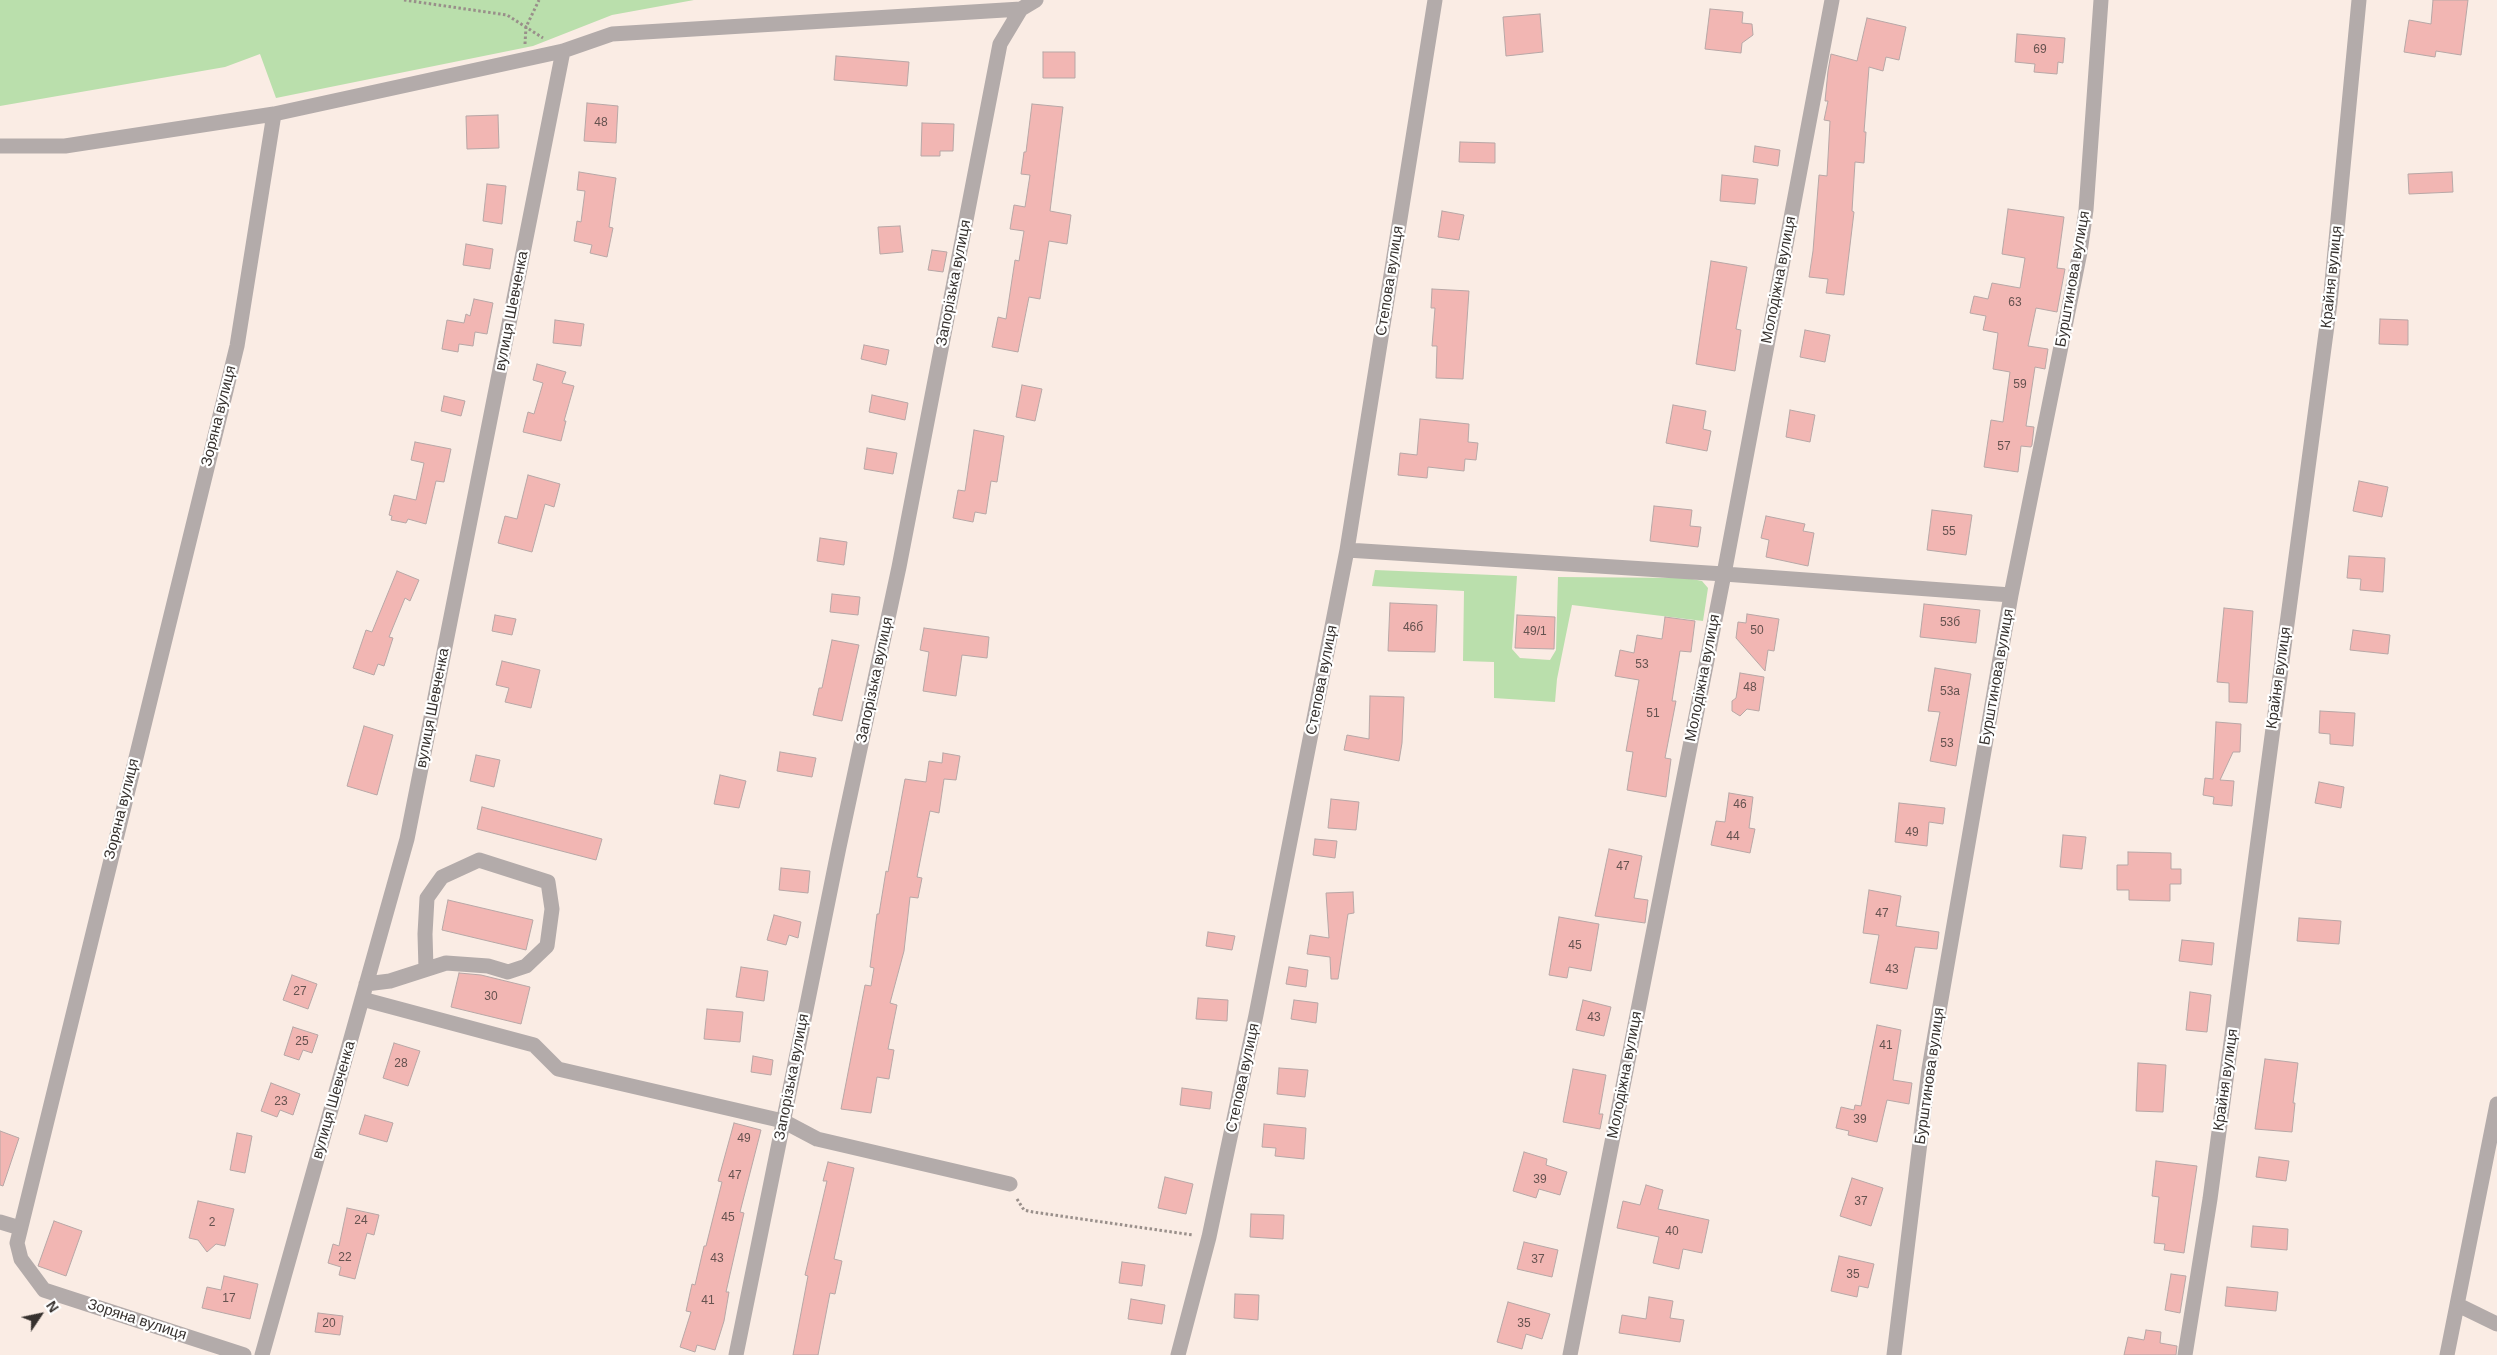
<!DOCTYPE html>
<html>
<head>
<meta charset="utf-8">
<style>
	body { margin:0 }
	#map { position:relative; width:2497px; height:1355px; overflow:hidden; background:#faece4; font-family:Helvetica,sans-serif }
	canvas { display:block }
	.north { position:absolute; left:15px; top:1290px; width:50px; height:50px; -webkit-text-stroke:4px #fff; paint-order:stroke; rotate:56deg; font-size:14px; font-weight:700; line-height:20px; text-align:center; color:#36312e }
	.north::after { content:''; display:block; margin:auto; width:18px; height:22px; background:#36312e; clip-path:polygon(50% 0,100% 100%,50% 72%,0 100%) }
</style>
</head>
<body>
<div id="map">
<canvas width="2497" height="1355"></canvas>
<div class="north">N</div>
</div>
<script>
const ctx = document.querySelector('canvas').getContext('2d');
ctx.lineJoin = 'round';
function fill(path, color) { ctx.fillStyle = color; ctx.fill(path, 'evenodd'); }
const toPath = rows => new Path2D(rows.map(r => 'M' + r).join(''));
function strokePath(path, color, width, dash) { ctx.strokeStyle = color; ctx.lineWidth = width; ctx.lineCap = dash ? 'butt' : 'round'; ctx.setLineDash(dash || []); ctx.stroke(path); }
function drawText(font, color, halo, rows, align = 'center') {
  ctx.font = font + ' Helvetica,sans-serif'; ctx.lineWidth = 4.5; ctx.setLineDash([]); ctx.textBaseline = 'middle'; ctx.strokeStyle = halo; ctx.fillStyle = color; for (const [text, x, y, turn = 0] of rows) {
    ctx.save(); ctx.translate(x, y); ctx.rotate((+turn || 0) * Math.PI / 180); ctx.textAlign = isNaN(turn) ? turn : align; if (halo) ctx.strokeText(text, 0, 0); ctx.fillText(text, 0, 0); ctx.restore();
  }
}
fill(toPath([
	[0,0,694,0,612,15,533,46,276,98,260,54,225,67,0,106],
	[1375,570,1517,576,1512,649,1520,658,1550,660,1556,650,1558,577,1687,578,1702,581,1708,588,1703,621,1572,605,1557,679,1555,702,1494,698,1494,662,1463,661,1464,591,1372,586]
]), '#badfac');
const building = toPath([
	[2433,0,2468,0,2461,55,2436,51,2435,57,2404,52,2409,20,2431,24,2433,0],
	[1710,9,1743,12,1742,23,1752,24,1753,35,1742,43,1741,53,1705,49,1710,9],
	[1540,14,1543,52,1506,56,1503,17,1540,14],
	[1867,18,1906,27,1899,60,1886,57,1883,71,1869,67,1864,132,1866,132,1864,163,1855,162,1852,211,1854,212,1844,295,1826,293,1828,279,1809,277,1813,251,1819,175,1827,176,1830,121,1824,120,1828,101,1825,101,1828,71,1831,54,1857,61,1867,18],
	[2017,34,2065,38,2063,63,2058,62,2057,74,2034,72,2035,64,2015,62,2017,34],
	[1043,52,1075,52,1075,78,1043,78,1043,52],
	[836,56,909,62,907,86,834,80,836,56],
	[587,103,618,106,616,143,584,141,587,103],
	[1032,104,1063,107,1050,211,1071,215,1067,244,1049,241,1040,299,1029,297,1018,352,992,347,998,317,1006,319,1015,260,1019,261,1024,231,1010,229,1014,205,1025,207,1030,175,1021,174,1024,152,1026,152,1032,104],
	[498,115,499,148,467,149,466,116,498,115],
	[922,123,954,124,953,151,940,151,940,156,921,156,922,123],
	[1460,142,1495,143,1495,163,1459,162,1460,142],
	[1755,146,1780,150,1778,166,1753,162,1755,146],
	[579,172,616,178,609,227,613,228,607,257,590,253,592,245,574,241,577,221,581,222,585,191,577,190,579,172],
	[2452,172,2453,192,2409,194,2408,174,2452,172],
	[1722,175,1758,179,1755,204,1720,201,1722,175],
	[487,184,506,186,502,224,483,221,487,184],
	[2008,209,2064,217,2057,268,2065,269,2057,312,2036,308,2028,346,2048,349,2045,369,2035,367,2026,426,2034,427,2032,445,2031,447,2021,446,2018,472,1984,467,1991,420,2003,422,2010,372,1993,369,1998,333,1983,330,1986,316,1970,313,1974,296,1988,299,1992,283,2020,288,2025,258,2002,254,2008,209],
	[1442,211,1464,215,1459,240,1438,237,1442,211],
	[900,226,903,252,880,254,878,227,900,226],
	[466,244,493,249,490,269,463,265,466,244],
	[932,250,947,252,943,272,928,270,932,250],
	[1711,261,1747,267,1736,329,1741,330,1735,371,1696,364,1711,261],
	[1432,289,1469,291,1463,379,1436,378,1437,346,1432,346,1435,308,1431,308,1432,289],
	[474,299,493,303,487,334,475,332,473,346,459,344,458,352,442,349,447,320,464,323,466,314,470,316,474,299],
	[2380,319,2408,320,2408,345,2379,344,2380,319],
	[555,320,584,324,581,346,553,343,555,320],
	[1805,330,1830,335,1825,362,1800,357,1805,330],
	[864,345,889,350,886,365,861,359,864,345],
	[537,364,566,372,562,383,574,386,564,421,566,421,561,441,523,432,528,412,534,414,543,383,533,380,537,364],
	[1022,385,1042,389,1035,421,1016,417,1022,385],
	[872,395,908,403,905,420,869,412,872,395],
	[444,396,465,401,461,416,441,411,444,396],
	[1673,405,1706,411,1703,429,1711,431,1707,451,1666,443,1673,405],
	[1790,410,1815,415,1810,442,1786,437,1790,410],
	[1420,419,1469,424,1468,442,1478,443,1476,460,1465,459,1464,471,1428,467,1427,478,1398,475,1400,453,1417,455,1420,419],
	[974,430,1004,436,997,482,991,481,986,514,975,512,973,522,953,518,958,490,965,491,974,430],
	[415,442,451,449,444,482,436,481,426,524,408,519,406,523,391,520,392,516,389,515,394,495,416,500,424,463,411,460,415,442],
	[867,448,897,453,893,474,864,469,867,448],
	[528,475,560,484,554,507,545,504,532,552,498,543,505,516,517,519,528,475],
	[2359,481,2388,487,2382,517,2353,511,2359,481],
	[1654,506,1692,510,1690,526,1701,527,1698,547,1650,541,1654,506],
	[1932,510,1972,515,1966,555,1927,550,1932,510],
	[1766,516,1805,524,1803,531,1814,533,1808,566,1766,557,1769,540,1761,538,1766,516],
	[820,538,847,542,844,565,817,561,820,538],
	[2349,556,2385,558,2383,592,2360,590,2361,579,2347,578,2349,556],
	[397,571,419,580,410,601,405,598,389,637,393,638,384,666,378,664,374,675,353,668,366,630,372,632,397,571],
	[832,594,860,597,858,615,830,612,832,594],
	[1390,603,1437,605,1435,652,1388,651,1390,603],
	[1924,604,1980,610,1976,643,1920,637,1924,604],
	[2224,608,2253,611,2247,703,2229,702,2229,683,2217,682,2224,608],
	[1747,614,1779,619,1774,651,1768,650,1765,671,1736,638,1738,622,1746,623,1747,614],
	[495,615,516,619,512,635,492,631,495,615],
	[1517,615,1555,617,1554,649,1515,648,1517,615],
	[1665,617,1695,621,1691,652,1680,651,1672,701,1676,701,1665,758,1671,759,1666,797,1627,790,1633,752,1626,751,1639,680,1615,676,1620,650,1634,653,1637,635,1662,639,1665,617],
	[924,628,989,637,987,658,962,655,956,696,923,691,929,652,920,650,924,628],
	[2353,630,2390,635,2388,654,2350,650,2353,630],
	[832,640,859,645,842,721,813,715,819,688,822,688,832,640],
	[502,661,540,670,531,708,505,702,509,688,496,685,502,661],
	[1935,668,1971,674,1956,766,1930,761,1940,712,1928,711,1935,668],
	[1740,673,1764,677,1759,711,1747,709,1740,716,1732,711,1732,701,1736,698,1740,673],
	[1370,696,1404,697,1402,743,1399,761,1344,750,1347,735,1369,739,1370,696],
	[2320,711,2355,713,2353,746,2330,744,2330,734,2319,733,2320,711],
	[2216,722,2241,724,2240,752,2233,752,2220,780,2234,781,2232,806,2213,804,2214,797,2203,795,2205,778,2213,779,2216,722],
	[364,726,393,735,377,795,347,786,364,726],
	[780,752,816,758,812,777,777,771,780,752],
	[943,753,960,756,956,780,944,779,939,813,930,811,917,877,922,878,918,898,910,897,904,951,890,1003,897,1005,888,1049,894,1050,889,1079,877,1077,871,1113,841,1109,865,985,871,986,874,968,870,967,877,914,879,914,886,871,888,872,905,779,926,782,929,761,942,763,943,753],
	[476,755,500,760,494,787,470,781,476,755],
	[720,775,746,781,739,808,714,804,720,775],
	[2319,782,2344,787,2341,808,2315,803,2319,782],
	[1729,793,1753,797,1749,828,1755,829,1750,853,1711,845,1716,821,1725,822,1729,793],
	[1331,799,1359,802,1356,830,1328,828,1331,799],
	[1899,803,1945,808,1943,824,1929,822,1927,846,1895,842,1899,803],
	[482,807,602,839,596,860,477,829,482,807],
	[2063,835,2086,837,2082,869,2060,867,2063,835],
	[1315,839,1337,841,1335,858,1313,855,1315,839],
	[1609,849,1642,856,1634,898,1648,900,1645,923,1595,916,1609,849],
	[2128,852,2171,853,2171,869,2181,869,2181,884,2170,884,2170,901,2129,900,2129,890,2117,890,2117,865,2128,865,2128,852],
	[781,868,810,871,808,893,779,890,781,868],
	[1869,890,1901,896,1896,926,1939,932,1937,949,1915,947,1907,989,1870,983,1879,935,1863,933,1869,890],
	[1353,892,1354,913,1348,914,1338,979,1331,979,1330,957,1307,954,1310,935,1329,938,1326,893,1353,892],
	[448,900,533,920,526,950,442,930,448,900],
	[774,915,801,922,798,938,789,935,786,945,767,940,774,915],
	[1559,917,1599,924,1591,971,1569,967,1567,978,1549,975,1559,917],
	[2299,918,2341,921,2339,944,2297,941,2299,918],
	[1208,932,1235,936,1232,950,1206,946,1208,932],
	[2182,940,2214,943,2212,965,2179,961,2182,940],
	[741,967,768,971,764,1001,736,997,741,967],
	[1289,967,1308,970,1306,987,1286,984,1289,967],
	[459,973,481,975,530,987,521,1024,451,1007,459,973],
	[292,975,317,984,308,1009,283,1000,292,975],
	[2190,992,2211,995,2207,1032,2186,1030,2190,992],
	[1198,998,1228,1000,1227,1021,1196,1019,1198,998],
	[1294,1000,1318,1003,1316,1023,1291,1019,1294,1000],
	[1583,1000,1611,1007,1604,1036,1576,1030,1583,1000],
	[707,1009,743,1012,740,1042,704,1039,707,1009],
	[1877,1025,1901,1030,1893,1080,1912,1083,1909,1104,1887,1100,1877,1142,1848,1135,1849,1131,1836,1128,1841,1107,1854,1110,1855,1105,1861,1106,1877,1025],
	[293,1027,318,1035,312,1053,303,1050,299,1060,284,1055,293,1027],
	[394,1043,420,1051,408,1086,383,1078,394,1043],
	[753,1056,773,1060,771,1075,751,1072,753,1056],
	[2265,1059,2298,1063,2293,1103,2295,1103,2292,1132,2255,1129,2265,1059],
	[2138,1063,2166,1065,2163,1112,2136,1111,2138,1063],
	[1279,1068,1308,1070,1305,1097,1277,1094,1279,1068],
	[1573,1069,1606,1075,1599,1114,1603,1114,1600,1129,1563,1122,1573,1069],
	[271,1083,300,1094,293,1115,280,1110,277,1117,261,1111,271,1083],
	[1182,1088,1212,1092,1210,1109,1180,1105,1182,1088],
	[365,1115,393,1123,387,1142,359,1134,365,1115],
	[734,1123,761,1130,740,1212,744,1213,726,1292,729,1292,724,1321,715,1350,697,1345,695,1352,680,1347,691,1312,686,1311,692,1284,695,1285,704,1246,706,1246,722,1182,718,1181,734,1123],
	[1264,1124,1306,1128,1304,1159,1275,1156,1276,1148,1262,1147,1264,1124],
	[0,1131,19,1138,3,1186,0,1185,0,1131],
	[237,1133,252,1136,245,1173,230,1170,237,1133],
	[1524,1152,1547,1159,1546,1165,1567,1172,1560,1195,1539,1189,1536,1198,1513,1191,1524,1152],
	[2259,1157,2289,1161,2286,1181,2256,1177,2259,1157],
	[2156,1161,2197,1166,2184,1253,2164,1250,2165,1244,2154,1243,2159,1197,2152,1196,2156,1161],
	[828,1162,854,1168,834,1259,842,1261,835,1294,830,1293,818,1355,793,1355,808,1276,805,1275,827,1181,823,1181,828,1162],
	[1165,1177,1193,1184,1186,1214,1158,1208,1165,1177],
	[1852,1178,1883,1188,1871,1226,1840,1216,1852,1178],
	[1646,1185,1663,1190,1658,1209,1709,1220,1702,1253,1683,1249,1679,1269,1653,1263,1659,1237,1617,1228,1623,1201,1640,1205,1646,1185],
	[198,1201,234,1209,225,1246,216,1244,207,1252,198,1240,189,1238,198,1201],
	[347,1208,379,1215,374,1235,367,1233,355,1279,339,1275,341,1267,328,1263,333,1244,339,1246,347,1208],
	[1251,1214,1284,1215,1283,1239,1250,1237,1251,1214],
	[54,1221,82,1231,66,1276,38,1266,54,1221],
	[2253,1226,2288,1229,2287,1250,2251,1247,2253,1226],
	[1524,1242,1558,1250,1552,1277,1517,1269,1524,1242],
	[1839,1256,1874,1264,1868,1288,1859,1286,1857,1297,1831,1291,1839,1256],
	[1122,1262,1145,1265,1142,1286,1119,1283,1122,1262],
	[2171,1274,2186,1276,2180,1313,2165,1310,2171,1274],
	[224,1276,258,1284,250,1319,202,1308,207,1287,221,1290,224,1276],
	[2227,1287,2278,1292,2276,1311,2225,1306,2227,1287],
	[1235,1294,1259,1295,1258,1320,1234,1318,1235,1294],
	[1649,1297,1673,1301,1670,1318,1684,1320,1680,1342,1619,1333,1622,1315,1646,1319,1649,1297],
	[1131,1299,1165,1305,1162,1324,1128,1319,1131,1299],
	[1508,1302,1550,1314,1542,1339,1526,1334,1522,1349,1497,1342,1508,1302],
	[318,1313,343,1316,340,1335,315,1332,318,1313],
	[2146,1330,2161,1332,2160,1343,2177,1346,2176,1355,2124,1355,2128,1337,2144,1340,2146,1330]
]);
fill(building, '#f2b6b3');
strokePath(building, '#b7a7a6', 1);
strokePath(toPath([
	[404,0,507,15,543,38],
	[525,44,526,27,539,0],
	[1017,1199,1024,1210,1033,1212,1193,1235]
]), '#998f8a', 3, [2.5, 2.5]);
strokePath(toPath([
	[0,146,65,146,274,114,563,51,612,34,1021,9,1036,0],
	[1347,550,1724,574,2011,595],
	[366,984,390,981,446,963,488,966,508,972,526,966,547,946,552,909,548,882,479,860,442,877,427,898,425,934,426,969],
	[362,999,534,1045,558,1069,783,1121,817,1139,1010,1184],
	[0,1222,20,1228],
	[2458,1305,2497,1324],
	[244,1355,44,1290,21,1259,17,1243,237,346,274,114],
	[262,1355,407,839,563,51],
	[736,1355,839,847,899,567,1000,44,1021,9],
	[1178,1355,1209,1237,1256,1015,1347,550,1435,0],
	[1570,1355,1724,574,1832,0],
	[1894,1355,1929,1069,2011,595,2080,252,2086,210,2101,0],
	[2185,1355,2210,1199,2330,303,2359,0],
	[2447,1355,2497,1104]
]), '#b3abaa', 15);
drawText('12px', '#65524f', null, [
	["69",2040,50],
	["48",601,123],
	["63",2015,303],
	["59",2020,385],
	["57",2004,447],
	["55",1949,532],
	["53б",1950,623],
	["46б",1413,628],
	["50",1757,631],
	["49/1",1535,632],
	["53",1642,665],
	["48",1750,688],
	["53а",1950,692],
	["51",1653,714],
	["53",1947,744],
	["46",1740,805],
	["49",1912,833],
	["44",1733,837],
	["47",1623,867],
	["47",1882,914],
	["45",1575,946],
	["43",1892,970],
	["27",300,992],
	["30",491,997],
	["43",1594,1018],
	["25",302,1042],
	["41",1886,1046],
	["28",401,1064],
	["23",281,1102],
	["39",1860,1120],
	["49",744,1139],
	["47",735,1176],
	["39",1540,1180],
	["37",1861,1202],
	["45",728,1218],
	["24",361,1221],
	["2",212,1223],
	["40",1672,1232],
	["22",345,1258],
	["43",717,1259],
	["37",1538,1260],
	["35",1853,1275],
	["17",229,1299],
	["41",708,1301],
	["20",329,1324],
	["35",1524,1324]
]);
drawText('15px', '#36312e', '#fff', [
	["Крайня вулиця",2332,277,-84],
	["Бурштинова вулиця",2073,279,-80],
	["Молодіжна вулиця",1779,280,-79],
	["Степова вулиця",1390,281,-81],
	["Запорізька вулиця",954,283,-79],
	["вулиця Шевченка",512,311,-79],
	["Зоряна вулиця",219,416,-76],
	["Бурштинова вулиця",1997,677,-80],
	["Молодіжна вулиця",1703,678,-79],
	["Крайня вулиця",2279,678,-82],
	["Запорізька вулиця",875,680,-78],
	["Степова вулиця",1322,680,-79],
	["вулиця Шевченка",433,708,-79],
	["Зоряна вулиця",122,809,-76],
	["Молодіжна вулиця",1625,1075,-79],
	["Бурштинова вулиця",1930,1076,-82],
	["Запорізька вулиця",792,1077,-79],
	["Степова вулиця",1243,1078,-78],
	["Крайня вулиця",2226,1080,-82],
	["вулиця Шевченка",334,1100,-74],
	["Зоряна вулиця",137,1320,18]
]);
</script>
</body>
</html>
